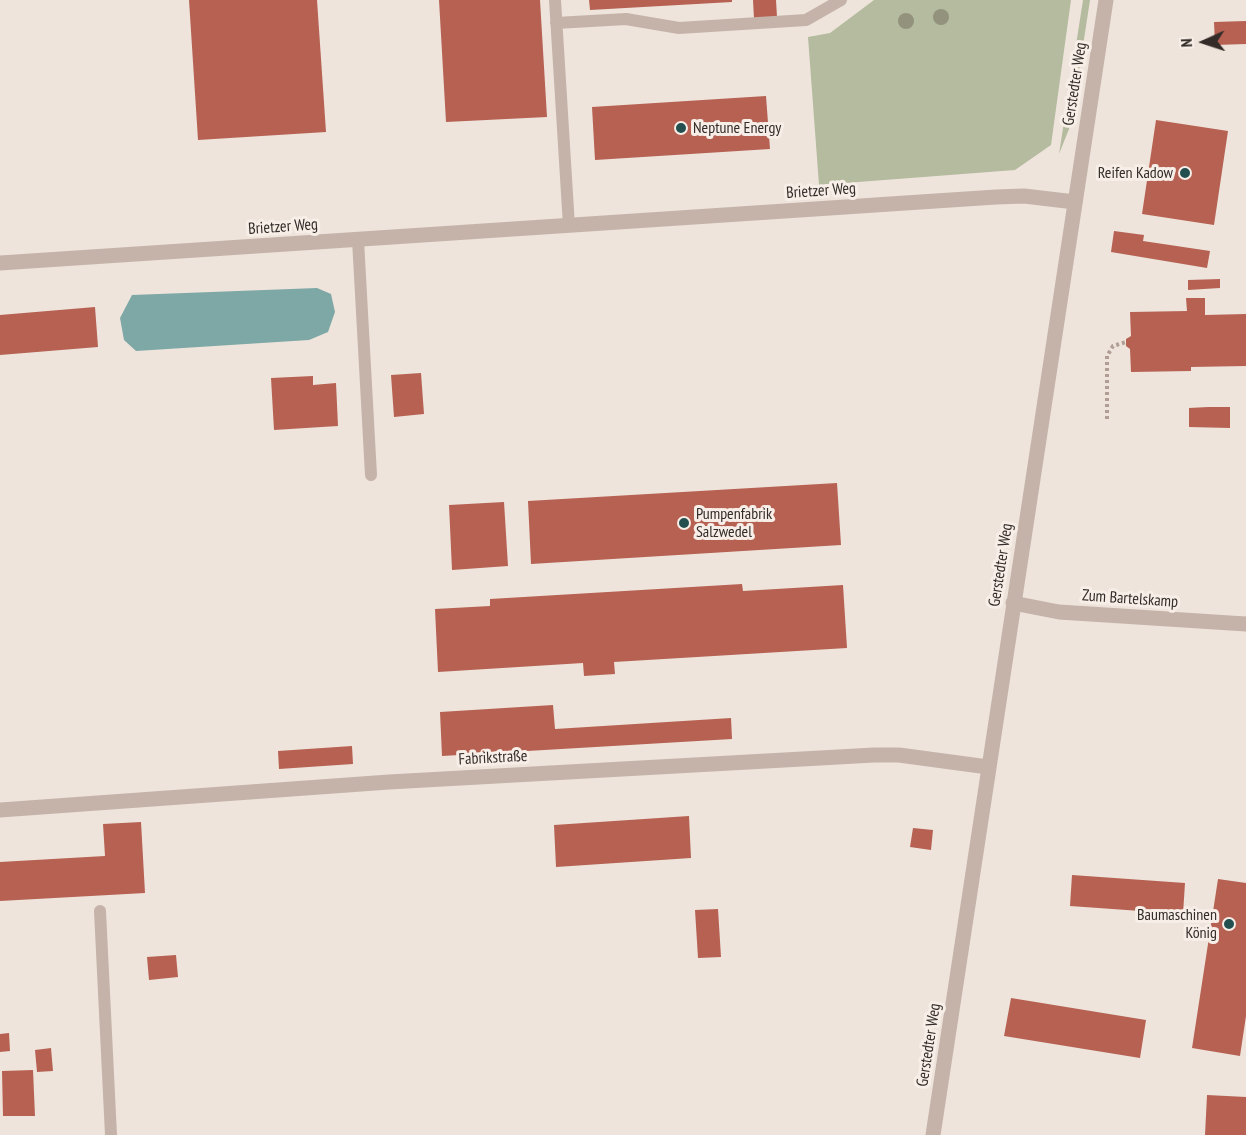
<!DOCTYPE html>
<html>
<head>
<meta charset="utf-8">
<style>
	body { margin:0 }
	#map { position:relative; width:1246px; height:1135px; overflow:hidden; background:#eee4dc; font-family:"PT Sans Narrow",sans-serif }
	canvas { display:block }
	.north { position:absolute; left:1174px; top:12px; width:60px; height:60px; -webkit-text-stroke:4px #f7eee8; paint-order:stroke; rotate:267deg; font-size:16px; font-weight:700; line-height:24px; text-align:center; color:#332b28 }
	.north::after { content:''; display:block; margin:auto; width:21px; height:27px; background:#332b28; clip-path:polygon(50% 0,100% 100%,50% 72%,0 100%) }
</style>
</head>
<body>
<div id="map">
<canvas width="1246" height="1135"></canvas>
<div class="north">N</div>
</div>
<script>
const ctx = document.querySelector('canvas').getContext('2d');
ctx.lineJoin = 'round';
function fill(path, color) { ctx.fillStyle = color; ctx.fill(path, 'evenodd'); }
const toPath = rows => new Path2D(rows.map(r => 'M' + r).join(''));
function strokePath(path, color, width, dash) { ctx.strokeStyle = color; ctx.lineWidth = width; ctx.lineCap = dash ? 'butt' : 'round'; ctx.setLineDash(dash || []); ctx.stroke(path); }
function drawText(font, color, halo, rows, align = 'center') {
  ctx.font = font + ' "PT Sans Narrow",sans-serif'; ctx.lineWidth = 6; ctx.setLineDash([]); ctx.textBaseline = 'middle'; ctx.strokeStyle = halo; ctx.fillStyle = color; for (const [text, x, y, turn = 0] of rows) {
    ctx.save(); ctx.translate(x, y); ctx.rotate((+turn || 0) * Math.PI / 180); ctx.textAlign = isNaN(turn) ? turn : align; if (halo) ctx.strokeText(text, 0, 0); ctx.fillText(text, 0, 0); ctx.restore();
  }
}
fill(toPath([
	[874,0,1071,0,1051,145,1015,170,819,185,808,37,830,33],
	[1083,0,1090,0,1071,124,1059,154]
]), '#b4bb9e');
fill(toPath([
	[317,288,331,294,335,312,328,332,309,340,136,351,124,340,120,318,132,295]
]), '#7ea8a6');
fill(toPath([
	[189,0,317,0,326,132,198,140],
	[439,0,540,0,547,117,446,122],
	[589,0,732,0,732,2,590,10],
	[753,0,776,0,777,17,754,19],
	[1246,21,1246,44,1215,45,1214,22],
	[766,96,770,149,595,160,592,107],
	[1156,120,1228,131,1214,225,1142,214],
	[1114,231,1144,235,1143,241,1210,251,1207,268,1111,252],
	[1220,279,1220,288,1188,290,1188,280],
	[1186,298,1205,298,1205,315,1246,314,1246,366,1191,367,1191,371,1131,372,1130,349,1126,346,1126,339,1131,336,1130,312,1187,311],
	[95,307,98,347,0,355,0,315],
	[421,373,424,414,394,417,391,375],
	[313,376,313,385,336,383,338,426,274,430,271,378],
	[1208,407,1230,407,1230,428,1189,427,1189,408],
	[837,483,841,545,531,564,528,501],
	[504,502,508,566,452,570,449,505],
	[742,584,743,591,843,585,847,648,614,662,615,674,584,676,583,663,438,672,435,609,490,606,490,599],
	[553,705,555,729,731,718,732,739,442,756,440,712],
	[352,746,353,764,279,769,278,751],
	[689,816,691,858,556,867,554,825],
	[141,822,145,893,0,901,0,862,105,856,103,824],
	[913,828,933,830,931,850,910,847],
	[1072,875,1185,883,1183,914,1070,906],
	[1218,879,1246,883,1246,1016,1240,1056,1192,1048],
	[718,909,721,957,698,958,695,910],
	[176,955,178,977,149,980,147,957],
	[1011,998,1146,1020,1140,1058,1004,1036],
	[9,1033,10,1051,0,1052,0,1034],
	[51,1048,53,1071,37,1072,35,1050],
	[33,1070,35,1116,3,1116,2,1071],
	[1207,1095,1246,1097,1246,1135,1205,1135]
]), '#b66152');
strokePath(toPath([
	[1107,419,1107,356,1113,346,1126,342]
]), '#b09d94', 4, [3, 3]);
strokePath(toPath([
	[555,0,569,226],
	[556,23,626,19,679,28,806,20,841,0],
	[358,240,371,475],
	[100,911,111,1135]
]), '#c5b3a9', 12);
strokePath(toPath([
	[0,263,996,197,1024,196,1075,202],
	[1013,603,1059,612,1246,624],
	[0,810,389,782,874,755,899,755,988,767]
]), '#c5b3a9', 15);
strokePath(toPath([
	[933,1135,1106,0]
]), '#c5b3a9', 15);
ctx.fillStyle = '#92927d';
for (const [x, y] of [
	[941,17],
	[906,21]
]) { ctx.beginPath(); ctx.arc(x, y, 8, 0, 2 * Math.PI); ctx.fill(); }
for (const [x, y, r, color] of [
	[681,128,6,"#234f4e"],
	[1185,173,6,"#234f4e"],
	[684,523,6,"#234f4e"],
	[1229,924,6,"#234f4e"]
]) { const dot = new Path2D(); dot.arc(x, y, r, 0, 2 * Math.PI); ctx.fillStyle = color; ctx.fill(dot); strokePath(dot, '#f7eee8', 2); }
drawText('16px', '#332b28', '#f7eee8', [
	["Gerstedter Weg",1075,84,-81],
	["Brietzer Weg",821,191,-4],
	["Brietzer Weg",283,227,-4],
	["Gerstedter Weg",1001,565,-81],
	["Zum Bartelskamp",1130,599,4],
	["Fabrikstraße",493,758,-3],
	["Gerstedter Weg",929,1045,-81]
]);
drawText('16px', '#332b28', '#f7eee8', [
	["Neptune Energy",693,128],
	["Reifen Kadow",1173,173,"right"],
	["Pumpenfabrik",696,514],
	["Salzwedel",696,532],
	["Baumaschinen",1217,915,"right"],
	["König",1217,933,"right"]
], 'left');
</script>
</body>
</html>
